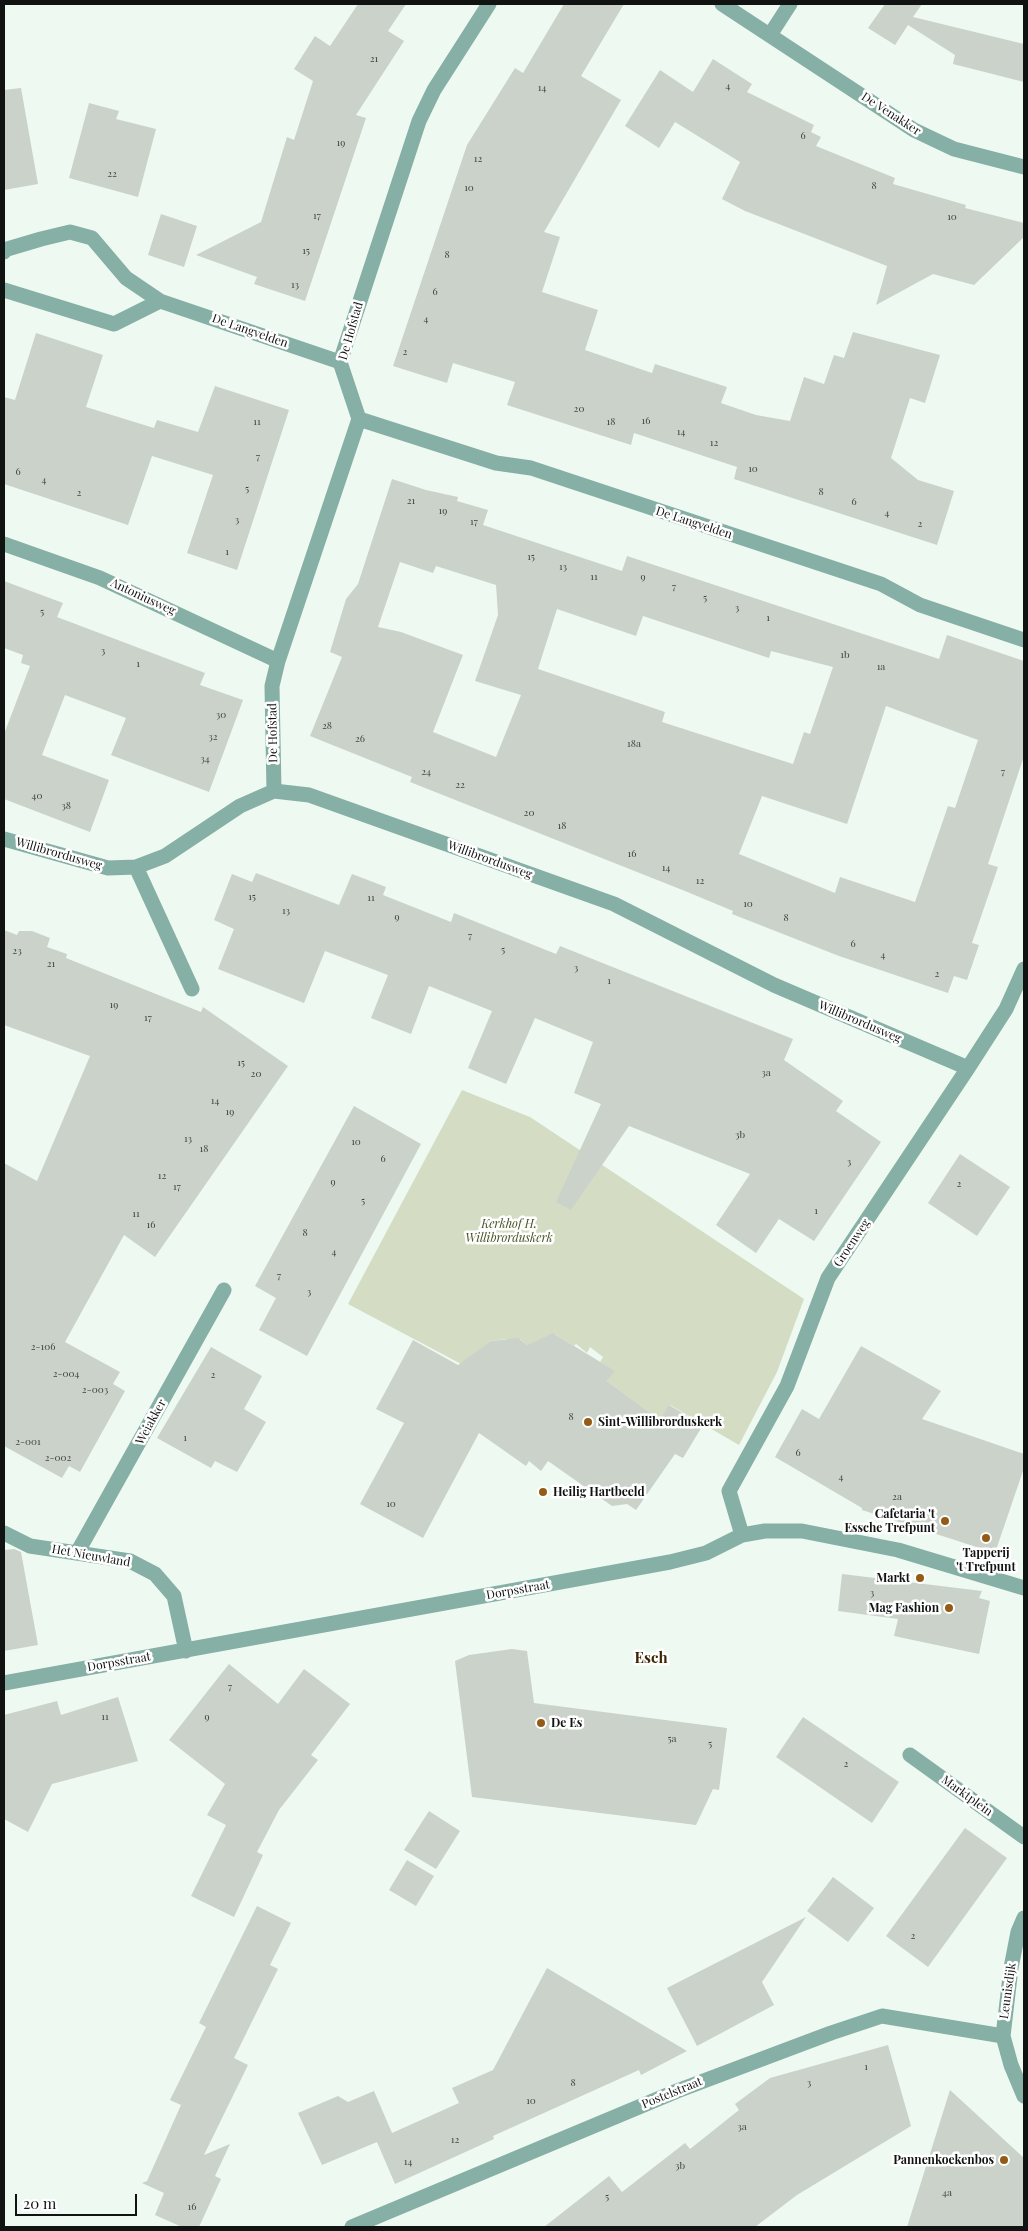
<!DOCTYPE html>
<html>
<head>
<meta charset="utf-8">
<style>
	body { margin:0 }
	#map { position:relative; width:1028px; height:2231px; overflow:hidden; background:#eef9f2; font-family:"Playfair Display",serif }
	canvas { display:block }
	.frame { position:absolute; inset:0; border:5px solid #101311; pointer-events:none }
	.scale { position:absolute; left:15px; top:2194px; width:122px; height:22px; box-sizing:border-box; border:2px solid #101311; border-top:0; padding-left:6px; font-size:15px; line-height:18px; white-space:nowrap; color:#101311; -webkit-text-stroke:4px #fff; paint-order:stroke }
</style>
</head>
<body>
<div id="map">
<canvas width="1028" height="2231"></canvas>
<div class="frame"></div>
<div class="scale">20 m</div>
</div>
<script>
const ctx = document.querySelector('canvas').getContext('2d');
ctx.lineJoin = 'round';
function fill(path, color) { ctx.fillStyle = color; ctx.fill(path, 'evenodd'); }
const toPath = rows => new Path2D(rows.map(r => 'M' + r).join(''));
function strokePath(path, color, width, dash) { ctx.strokeStyle = color; ctx.lineWidth = width; ctx.lineCap = dash ? 'butt' : 'round'; ctx.setLineDash(dash || []); ctx.stroke(path); }
function drawText(font, color, halo, rows, align = 'center') {
  ctx.font = font + ' "Playfair Display",serif'; ctx.lineWidth = 5; ctx.setLineDash([]); ctx.textBaseline = 'middle'; ctx.strokeStyle = halo; ctx.fillStyle = color; for (const [text, x, y, turn = 0] of rows) {
    ctx.save(); ctx.translate(x, y); ctx.rotate((+turn || 0) * Math.PI / 180); ctx.textAlign = isNaN(turn) ? turn : align; if (halo) ctx.strokeText(text, 0, 0); ctx.fillText(text, 0, 0); ctx.restore();
  }
}
fill(toPath([
	[462,1090,530,1117,804,1299,777,1372,739,1445,670,1405,660,1420,607,1381,614,1371,600,1362,603,1357,590,1347,587,1353,576,1344,574,1346,555,1334,536,1351,520,1339,517,1345,506,1339,491,1341,463,1365,348,1304]
]), '#d4ddc4');
fill(toPath([
	[358,4,406,4,388,31,404,41,356,115,366,118,305,301,254,284,257,277,196,255,261,222,287,137,294,140,313,81,294,69,315,36,330,46],
	[564,4,624,4,581,76,621,100,544,232,560,237,542,292,598,310,585,350,652,373,655,364,727,387,721,403,756,415,790,421,804,377,824,384,834,355,844,358,853,332,940,355,925,403,910,398,891,458,918,480,954,491,937,545,734,479,737,467,634,433,631,445,507,405,515,382,453,363,447,383,393,366,467,145,515,68,523,73],
	[885,4,922,4,913,17,1024,44,1024,82,953,64,955,55,908,25,895,45,868,28],
	[713,59,752,84,747,92,814,125,811,132,821,137,816,146,895,178,893,184,966,205,965,208,1024,223,1024,237,974,285,933,274,876,305,887,266,745,211,722,199,740,162,675,122,659,148,625,126,660,70,693,92],
	[21,88,38,184,4,190,4,90],
	[89,103,119,111,116,119,156,129,138,197,69,178],
	[161,214,197,226,184,267,148,255],
	[36,333,103,355,86,407,154,428,157,420,198,432,215,386,289,410,237,570,187,553,213,475,152,456,128,525,4,484,4,397,15,400],
	[392,479,426,490,458,497,457,501,488,510,483,525,622,571,627,556,939,659,947,635,1024,661,1024,756,988,864,998,867,972,943,979,945,967,980,954,976,948,993,839,956,732,914,733,911,685,891,410,782,412,777,310,736,342,657,330,652,346,599,358,584],
	[400,562,433,573,436,566,496,585,498,615,475,681,521,695,496,757,433,732,463,655,401,632,378,627],
	[557,609,636,636,643,616,769,658,771,651,833,667,810,734,804,732,793,764,662,722,665,712,538,669],
	[886,706,978,740,955,808,948,806,915,902,840,877,835,893,739,854,762,796,847,824],
	[4,581,63,603,57,617,205,673,200,685,243,700,209,792,111,755,126,718,65,695,42,755,109,780,90,832,4,799,4,734,30,666,21,663,23,655,4,648],
	[256,873,339,905,352,874,386,887,383,895,451,922,454,913,556,954,560,946,793,1039,784,1060,843,1101,836,1111,881,1142,814,1241,779,1219,756,1253,716,1225,750,1174,629,1126,571,1210,556,1202,601,1104,574,1093,593,1042,535,1018,506,1084,468,1068,492,1011,429,986,411,1034,371,1018,388,975,325,951,304,1003,218,969,234,929,214,920,232,874,252,882],
	[4,930,17,935,19,931,32,931,50,938,47,947,67,954,66,958,201,1012,203,1007,288,1066,155,1257,124,1235,65,1342,120,1372,113,1384,125,1391,80,1472,69,1466,62,1478,4,1446,4,1163,37,1181,90,1056,4,1025],
	[354,1106,421,1144,307,1356,259,1330,276,1298,255,1286],
	[960,1154,1010,1187,977,1236,928,1203],
	[553,1333,615,1371,607,1381,660,1420,669,1405,703,1425,683,1458,675,1454,636,1510,627,1504,612,1506,548,1461,541,1471,529,1461,526,1466,479,1433,423,1538,360,1504,404,1423,376,1409,413,1340,458,1365,491,1341,518,1338,528,1345],
	[861,1346,941,1391,922,1419,1024,1454,1024,1468,995,1553,862,1510,862,1508,775,1457,802,1409,819,1419],
	[211,1347,262,1376,244,1409,266,1422,237,1472,215,1461,211,1468,157,1438],
	[14,1549,21,1552,38,1645,4,1651,4,1550],
	[842,1574,982,1591,979,1598,990,1601,979,1654,894,1636,898,1619,838,1611],
	[512,1649,527,1651,534,1703,727,1728,719,1790,713,1789,696,1825,472,1797,455,1661,469,1655],
	[229,1664,278,1704,304,1669,350,1704,311,1755,318,1760,279,1810,257,1852,263,1855,234,1917,191,1896,226,1825,207,1815,225,1784,169,1740],
	[118,1697,138,1761,52,1784,28,1832,4,1819,4,1715,57,1701,61,1715],
	[803,1717,899,1782,872,1823,776,1757],
	[429,1811,460,1831,436,1869,404,1850],
	[965,1828,1007,1858,928,1967,886,1936],
	[407,1860,434,1876,416,1906,389,1890],
	[833,1877,874,1908,848,1942,807,1911],
	[257,1906,291,1923,270,1965,278,1969,234,2058,248,2065,204,2155,230,2144,215,2176,221,2179,199,2227,182,2227,155,2215,164,2193,142,2183,147,2181,181,2105,170,2100,206,2027,199,2023],
	[806,1917,762,1982,774,2005,697,2046,667,1988],
	[547,1968,687,2051,641,2075,639,2070,493,2136,494,2139,395,2184,377,2142,322,2165,298,2113,338,2096,348,2102,374,2091,392,2133,459,2103,452,2088,493,2070],
	[888,2045,911,2126,797,2195,755,2227,544,2227,609,2176,622,2192,685,2143,690,2149,739,2110,735,2104,770,2078],
	[950,2090,1024,2158,1024,2227,907,2227]
]), '#cbd2ca');
strokePath(toPath([
	[722,4,914,130,954,149,1024,167],
	[770,35,790,4],
	[4,252,4,250,41,239,70,232,92,238,126,278,160,301,340,362],
	[4,290,114,324,160,301],
	[359,419,496,463,531,468,881,584,920,605,1024,640],
	[4,544,100,578,278,661],
	[274,791,272,686,278,661,359,419,340,362,419,121,434,90,489,4],
	[4,839,108,868,136,867,165,856,240,806,274,791,309,795,614,904,774,985,968,1068],
	[136,867,192,989],
	[4,1533,30,1546,130,1561,155,1574,174,1596,186,1651],
	[742,1535,729,1491,787,1386,828,1278,968,1068,1006,1009,1024,969],
	[77,1553,224,1290],
	[4,1683,670,1562,706,1553,742,1535,765,1531,802,1531,898,1550,1024,1588],
	[910,1755,1024,1837],
	[1024,1918,1018,1932,1011,1968,1003,2036,1011,2065,1024,2096],
	[352,2227,677,2091,831,2033,882,2016,1003,2036]
]), '#86afa5', 15);
for (const [x, y, r, color] of [
	[588,1422,5,"#935b15"],
	[543,1492,5,"#935b15"],
	[945,1521,5,"#935b15"],
	[986,1538,5,"#935b15"],
	[920,1578,5,"#935b15"],
	[949,1608,5,"#935b15"],
	[541,1723,5,"#935b15"],
	[1004,2160,5,"#935b15"]
]) { const dot = new Path2D(); dot.arc(x, y, r, 0, 2 * Math.PI); ctx.fillStyle = color; ctx.fill(dot); strokePath(dot, '#fff', 2); }
drawText('10px', '#3f433f', null, [
	["21",374,59],
	["4",728,86],
	["14",542,88],
	["6",803,136],
	["19",341,143],
	["12",478,159],
	["22",112,174],
	["8",874,186],
	["10",469,188],
	["17",317,216],
	["10",952,217],
	["15",306,251],
	["8",447,255],
	["13",295,285],
	["6",435,292],
	["4",426,319],
	["2",405,352],
	["20",579,409],
	["16",646,421],
	["11",257,422],
	["18",611,422],
	["14",681,432],
	["12",714,443],
	["7",258,457],
	["10",753,469],
	["6",18,472],
	["4",44,480],
	["5",247,489],
	["8",821,492],
	["2",79,493],
	["21",411,501],
	["6",854,502],
	["19",443,511],
	["4",887,513],
	["3",237,520],
	["17",474,522],
	["2",920,524],
	["1",227,552],
	["15",531,557],
	["13",563,567],
	["11",594,577],
	["9",643,577],
	["7",674,587],
	["5",705,598],
	["3",737,608],
	["5",42,612],
	["1",768,618],
	["3",103,651],
	["1b",845,655],
	["1",138,664],
	["1a",881,667],
	["30",221,715],
	["28",327,726],
	["32",213,737],
	["26",360,739],
	["18a",634,744],
	["34",205,759],
	["24",426,772],
	["7",1003,772],
	["22",460,785],
	["40",37,796],
	["38",66,806],
	["20",529,813],
	["18",562,826],
	["16",632,854],
	["14",666,868],
	["12",700,881],
	["15",252,897],
	["11",371,898],
	["10",748,904],
	["13",286,911],
	["9",397,917],
	["8",786,918],
	["7",470,936],
	["6",853,944],
	["5",503,950],
	["23",17,951],
	["4",883,955],
	["21",51,964],
	["3",576,968],
	["2",937,974],
	["1",609,981],
	["19",114,1005],
	["17",148,1018],
	["15",241,1063],
	["3a",766,1073],
	["20",256,1074],
	["14",215,1101],
	["19",230,1112],
	["3b",740,1135],
	["13",188,1139],
	["10",356,1142],
	["18",204,1149],
	["6",383,1159],
	["3",849,1162],
	["12",162,1176],
	["9",333,1182],
	["2",959,1184],
	["17",177,1187],
	["5",363,1201],
	["1",816,1211],
	["11",136,1214],
	["16",151,1225],
	["8",305,1233],
	["4",334,1252],
	["7",279,1276],
	["3",309,1292],
	["2-106",43,1347],
	["2-004",66,1374],
	["2",213,1375],
	["2-003",95,1390],
	["8",571,1417],
	["1",185,1438],
	["2-001",28,1442],
	["6",798,1453],
	["2-002",58,1458],
	["4",841,1477],
	["2a",897,1497],
	["10",391,1504],
	["3",872,1593],
	["7",230,1687],
	["11",105,1717],
	["9",207,1717],
	["5a",672,1739],
	["5",710,1744],
	["2",846,1764],
	["2",913,1936],
	["1",866,2067],
	["8",573,2083],
	["3",809,2083],
	["10",531,2101],
	["3a",742,2127],
	["12",455,2140],
	["14",408,2162],
	["3b",680,2166],
	["4a",947,2193],
	["5",607,2197],
	["16",192,2207]
]);
drawText('12px', '#101311', '#fff', [
	["De Venakker",891,114,33],
	["De Langvelden",250,331,19],
	["De Hofstad",351,331,-74],
	["De Langvelden",694,523,18],
	["Antoniusweg",143,597,25],
	["De Hofstad",273,733,-91],
	["Willibrordusweg",59,854,16],
	["Willibrordusweg",490,860,20],
	["Willibrordusweg",860,1022,23],
	["Groenweg",852,1243,-56],
	["Weiakker",151,1422,-61],
	["Het Nieuwland",91,1556,10],
	["Dorpsstraat",518,1590,-10],
	["Dorpsstraat",119,1662,-10],
	["Marktplein",967,1796,36],
	["Leunisdijk",1008,1991,-82],
	["Postelstraat",672,2093,-22]
]);
drawText('italic 12px', '#465323', '#fff', [
	["Kerkhof H.",509,1224],
	["Willibrorduskerk",509,1238]
]);
drawText('bold 12px', '#101311', '#fff', [
	["Sint-Willibrorduskerk",598,1422,"left"],
	["Heilig Hartbeeld",553,1492,"left"],
	["Cafetaria 't",935,1514],
	["Essche Trefpunt",935,1528],
	["Tapperij",986,1553,"center"],
	["'t Trefpunt",986,1567,"center"],
	["Markt",910,1578],
	["Mag Fashion",939,1608],
	["De Es",551,1723,"left"],
	["Pannenkoekenbos",994,2160]
], 'right');
drawText('bold 15px', '#3e2403', '#fff', [
	["Esch",651,1658]
]);
</script>
</body>
</html>
